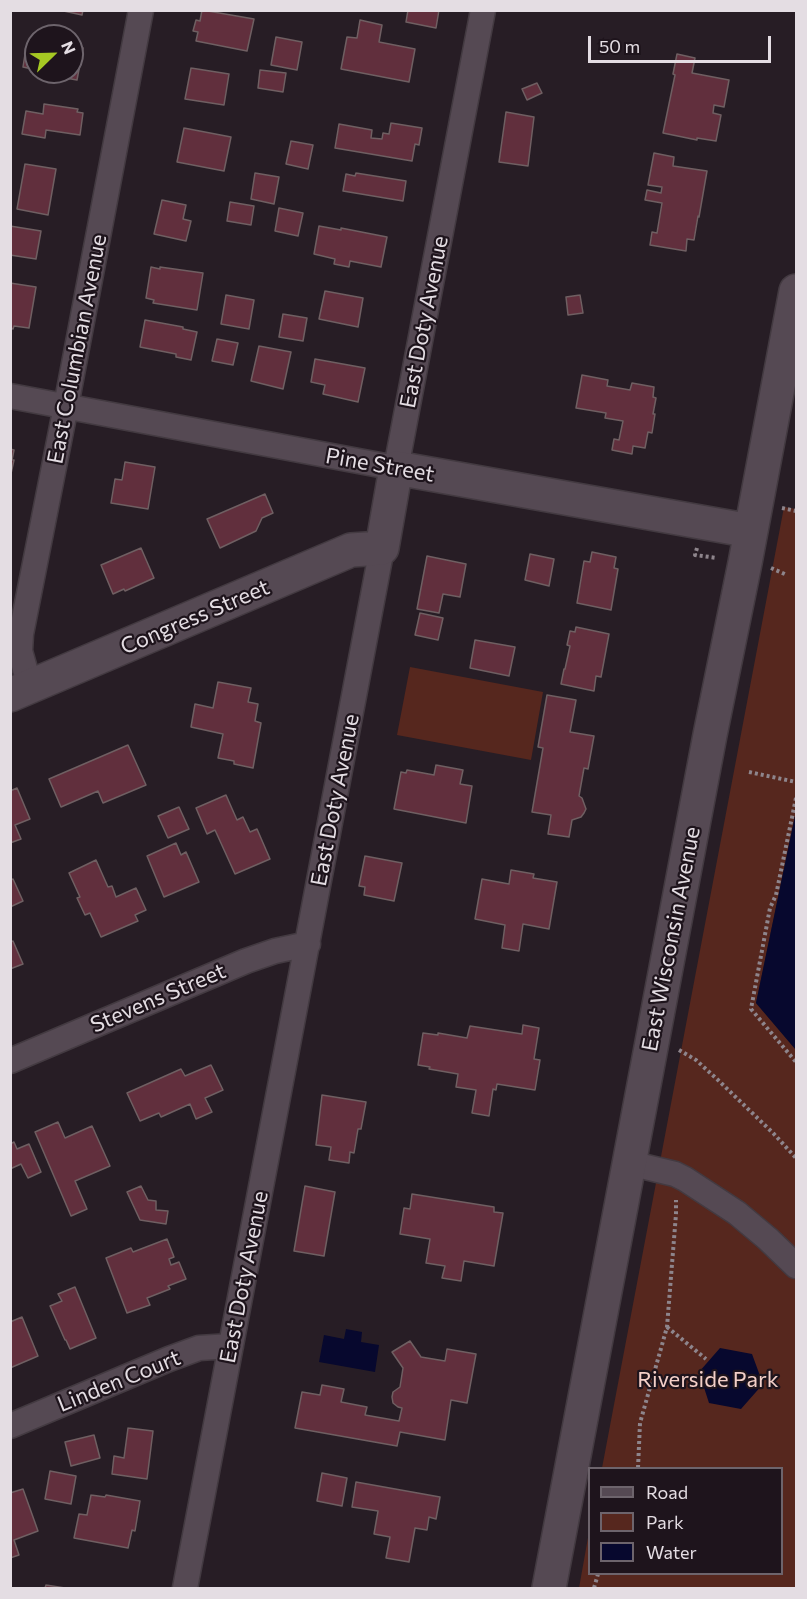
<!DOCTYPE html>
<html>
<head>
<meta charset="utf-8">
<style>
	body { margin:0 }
	#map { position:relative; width:807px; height:1599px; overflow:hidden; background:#271d25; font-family:Commissioner,sans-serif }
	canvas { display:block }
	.frame { position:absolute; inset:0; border:12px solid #e4dde3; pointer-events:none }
	.legend { position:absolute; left:588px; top:1467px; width:195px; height:108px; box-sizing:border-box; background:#1e141c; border:2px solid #6d646c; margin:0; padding:8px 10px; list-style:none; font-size:18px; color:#e4dde3 }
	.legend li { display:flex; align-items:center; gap:12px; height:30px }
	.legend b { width:30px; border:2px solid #6d646c }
	.north { position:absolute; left:24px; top:24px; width:60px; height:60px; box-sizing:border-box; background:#1e141c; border:2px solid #6d646c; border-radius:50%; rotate:67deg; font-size:16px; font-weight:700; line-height:24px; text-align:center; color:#e4dde3 }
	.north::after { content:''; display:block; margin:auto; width:21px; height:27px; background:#a5c823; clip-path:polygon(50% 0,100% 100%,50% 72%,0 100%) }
	.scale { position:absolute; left:588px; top:36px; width:183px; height:27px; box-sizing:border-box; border:3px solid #e4dde3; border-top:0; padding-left:8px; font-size:18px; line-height:21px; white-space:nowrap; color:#e4dde3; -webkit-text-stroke:4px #1e141c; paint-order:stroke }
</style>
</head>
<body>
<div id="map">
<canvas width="807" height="1599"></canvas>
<div class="frame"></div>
<ul class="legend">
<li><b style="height:8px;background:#554953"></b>Road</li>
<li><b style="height:16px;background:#56271e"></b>Park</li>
<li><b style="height:16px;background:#07082e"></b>Water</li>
</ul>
<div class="north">N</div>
<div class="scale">50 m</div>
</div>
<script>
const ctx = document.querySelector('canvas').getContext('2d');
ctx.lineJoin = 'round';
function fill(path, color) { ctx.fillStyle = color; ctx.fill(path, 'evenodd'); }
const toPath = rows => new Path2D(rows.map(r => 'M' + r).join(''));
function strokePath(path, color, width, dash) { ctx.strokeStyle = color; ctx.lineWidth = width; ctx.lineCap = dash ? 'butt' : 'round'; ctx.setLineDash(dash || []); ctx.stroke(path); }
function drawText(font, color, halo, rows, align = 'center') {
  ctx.font = font + ' Commissioner,sans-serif'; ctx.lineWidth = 4.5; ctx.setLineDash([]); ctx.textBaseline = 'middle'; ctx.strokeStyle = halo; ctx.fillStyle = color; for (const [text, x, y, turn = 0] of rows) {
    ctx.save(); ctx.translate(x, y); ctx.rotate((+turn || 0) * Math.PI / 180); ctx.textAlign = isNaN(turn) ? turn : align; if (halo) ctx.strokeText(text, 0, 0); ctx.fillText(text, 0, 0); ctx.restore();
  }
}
fill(toPath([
	[784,507,796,509,796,811,756,1003,796,1050,796,1588,579,1588,589,1532,590,1574,782,1574,782,1468,602,1468],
	[410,667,543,692,531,760,397,735]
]), '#56271e');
fill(toPath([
	[796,811,796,1050,756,1003],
	[346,1329,362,1332,361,1342,379,1345,375,1372,319,1362,324,1335,344,1339],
	[720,1348,752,1354,763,1384,741,1409,709,1403,699,1372]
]), '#07082e');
const building = toPath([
	[59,10,83,10,82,15,59,10],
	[202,10,254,19,247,51,196,41,198,32,193,31,196,20,200,21,202,10],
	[408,10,439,10,436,28,406,22,408,10],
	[360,20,382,25,379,42,415,49,409,82,341,69,347,37,357,38,360,20],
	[276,37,302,42,297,70,271,65,276,37],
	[72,46,83,48,77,80,31,72,32,69,23,67,26,48,36,50,36,47,36,72,72,72,72,46],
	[677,54,695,58,692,73,729,80,724,107,714,105,713,113,721,115,716,141,697,138,697,140,663,133,675,75,673,74,677,54],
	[191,68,229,74,224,105,185,99,191,68],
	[260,70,286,73,283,92,258,88,260,70],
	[537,83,542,93,527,100,522,89,537,83],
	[44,104,78,109,77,112,83,113,80,135,46,130,45,138,22,134,26,111,43,114,44,104],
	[506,112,534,117,528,166,499,162,506,112],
	[391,123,422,128,419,145,415,144,412,161,335,148,339,124,372,130,371,138,382,139,383,133,389,134,391,123],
	[184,128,231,137,224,171,177,162,184,128],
	[291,141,313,145,308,169,286,164,291,141],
	[654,153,674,157,673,166,707,171,699,217,698,216,694,240,687,239,686,251,650,245,652,232,657,233,662,203,645,200,647,190,661,193,662,187,648,185,654,153],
	[25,164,56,169,48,215,17,209,25,164],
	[255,173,279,177,274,204,251,199,255,173],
	[356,173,406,181,403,201,343,191,346,174,355,176,356,173],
	[162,200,186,205,183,219,191,221,186,241,154,234,162,200],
	[230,202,254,206,251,225,227,221,230,202],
	[279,208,303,213,298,236,275,231,279,208],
	[10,226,41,231,36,259,10,255,10,226],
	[319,226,341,230,341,228,387,237,381,267,350,261,349,267,334,264,335,259,314,254,319,226],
	[151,267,160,269,160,267,203,273,197,310,153,303,154,300,146,298,151,267],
	[10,283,36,287,29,328,14,326,13,329,10,328,10,283],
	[325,291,363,298,358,327,319,319,325,291],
	[226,295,254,300,249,329,221,324,226,295],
	[580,295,583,313,568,315,566,297,580,295],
	[283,314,307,318,303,341,279,337,283,314],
	[145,320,183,327,183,329,197,332,191,360,176,357,176,354,140,347,145,320],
	[217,339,238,343,233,365,212,361,217,339],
	[259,346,291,352,283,389,251,381,259,346],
	[315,359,365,368,358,402,323,394,325,385,311,382,315,359],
	[582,375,608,380,607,386,630,390,632,383,654,387,653,397,656,398,653,414,655,414,652,433,648,432,645,448,633,446,632,454,612,450,614,439,619,440,623,421,605,418,606,413,576,408,582,375],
	[10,449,14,450,12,460,14,460,10,478,10,449],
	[125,462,155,467,148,509,111,503,115,479,122,480,125,462],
	[265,494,273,513,262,518,256,531,220,548,207,519,265,494],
	[141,548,154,578,125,591,124,589,113,594,101,565,141,548],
	[592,552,616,557,614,568,618,569,611,610,577,603,584,561,590,562,592,552],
	[530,554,554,559,549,586,525,580,530,554],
	[427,556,466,564,460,597,443,594,439,613,417,609,427,556],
	[420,613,443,618,438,640,415,635,420,613],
	[576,627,609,634,601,677,596,676,594,691,561,684,564,669,565,669,570,646,567,645,570,631,575,632,576,627],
	[475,640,515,647,509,676,470,668,475,640],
	[218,682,251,688,248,702,258,704,255,721,261,723,253,768,234,764,234,761,218,758,223,734,191,727,195,704,213,708,218,682],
	[547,695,576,700,570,732,594,736,588,769,584,768,579,796,582,798,586,809,584,813,581,817,572,820,569,837,548,834,551,815,532,812,543,748,538,747,547,695],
	[128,745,146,785,103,803,98,791,61,807,49,779,128,745],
	[436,765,463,770,460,784,472,786,466,823,394,809,401,772,406,773,407,770,434,775,436,765],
	[17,788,30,819,15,825,21,839,10,843,10,791,17,788],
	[226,795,237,820,243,817,250,832,257,829,270,859,235,874,215,830,207,834,196,808,226,795],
	[179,807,189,829,168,838,158,816,179,807],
	[176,843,181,855,186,852,199,882,164,897,147,856,176,843],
	[365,856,402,863,394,901,364,895,365,887,359,886,365,856],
	[96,860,108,887,112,886,116,897,136,888,146,910,135,915,138,921,101,937,90,913,85,915,77,898,80,897,69,873,96,860],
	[511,870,534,874,533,878,557,882,549,929,523,924,519,951,502,948,505,925,475,919,482,879,509,884,511,870],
	[13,879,23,901,10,907,10,880,13,879],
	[13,941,23,964,10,969,10,942,13,941],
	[523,1025,539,1028,534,1059,540,1060,535,1090,497,1084,496,1090,493,1089,489,1116,472,1113,476,1090,456,1087,458,1074,429,1069,430,1067,418,1065,423,1033,438,1035,438,1033,467,1038,470,1026,522,1034,523,1025],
	[211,1065,223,1090,205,1098,212,1112,196,1119,190,1104,161,1117,159,1113,140,1121,127,1093,181,1069,185,1076,211,1065],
	[322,1095,366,1102,361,1129,358,1129,354,1153,350,1152,349,1163,329,1160,331,1147,316,1145,322,1095],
	[58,1122,65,1138,92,1126,110,1166,75,1181,87,1209,71,1216,35,1132,58,1122],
	[14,1142,17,1149,29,1144,41,1172,28,1178,21,1164,10,1169,10,1144,14,1142],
	[141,1186,148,1200,156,1201,156,1210,168,1211,166,1224,140,1220,127,1192,141,1186],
	[305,1186,335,1192,324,1256,294,1251,305,1186],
	[412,1194,494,1207,494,1212,503,1213,494,1266,464,1261,461,1281,442,1278,445,1266,426,1263,430,1239,400,1234,404,1208,410,1209,412,1194],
	[167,1239,174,1257,169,1259,171,1265,179,1262,186,1279,168,1286,170,1289,147,1298,150,1305,127,1313,106,1258,131,1248,133,1252,167,1239],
	[75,1287,96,1338,70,1349,66,1340,65,1340,50,1306,62,1301,58,1294,75,1287],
	[22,1317,38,1356,10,1368,10,1322,22,1317],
	[410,1341,421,1357,445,1361,447,1349,476,1354,467,1403,451,1400,445,1440,400,1432,397,1446,295,1428,302,1392,320,1395,322,1385,344,1389,341,1402,367,1407,365,1415,399,1421,402,1408,398,1407,393,1403,392,1397,393,1392,400,1387,403,1368,392,1352,410,1341],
	[128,1428,153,1431,147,1479,112,1474,114,1456,124,1458,128,1428],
	[94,1435,100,1458,71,1466,65,1442,94,1435],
	[50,1471,76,1476,71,1504,45,1499,50,1471],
	[322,1473,347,1478,342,1506,317,1501,322,1473],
	[356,1482,440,1497,436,1519,429,1517,427,1530,415,1528,409,1562,386,1558,390,1537,374,1534,378,1511,352,1507,356,1482],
	[23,1489,38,1531,14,1540,19,1555,10,1558,10,1493,23,1489],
	[91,1495,105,1497,106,1495,140,1501,135,1531,132,1530,128,1548,74,1538,79,1514,87,1515,91,1495],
	[46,1585,65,1588,45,1588,46,1585]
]);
fill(building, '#612f3d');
strokePath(building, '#6f5f62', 1.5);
const street = toPath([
	[10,396,396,468,483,10],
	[30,687,20,651,21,634,66,406,141,10],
	[10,1061,246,961,275,951,308,944],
	[629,1163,675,1174,685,1179,737,1213,768,1239,796,1266],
	[10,1426,169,1359,199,1348,231,1346],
	[185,1588,382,548]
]);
const secondary = toPath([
	[10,695,351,550,382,548,396,468,751,531],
	[549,1588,710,735,745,563,796,291]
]);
strokePath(street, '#433a41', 27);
strokePath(secondary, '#433a41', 36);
strokePath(toPath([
	[782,508,796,511],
	[697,548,695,555,717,558],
	[771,568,787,575],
	[749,772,796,782],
	[796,798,776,895,770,908,751,1009,796,1062],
	[679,1050,696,1060,718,1080,774,1134,796,1158],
	[667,1327,706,1359],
	[638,1468,640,1423,667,1327,676,1214,676,1200],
	[594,1588,598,1574]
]), '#8e858c', 4, [3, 3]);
strokePath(street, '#554953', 24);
strokePath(secondary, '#554953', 33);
drawText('22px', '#e4dde3', '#1e141c', [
	["East Doty Avenue",424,322,-79],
	["East Columbian Avenue",77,349,-79],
	["Pine Street",380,465,10],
	["Congress Street",195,617,-23],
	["East Doty Avenue",335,800,-79],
	["East Wisconsin Avenue",671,939,-79],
	["Stevens Street",158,998,-23],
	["East Doty Avenue",244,1277,-79],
	["Linden Court",119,1381,-22]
]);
drawText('22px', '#f3cfc8', '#1e141c', [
	["Riverside Park",708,1380]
]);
</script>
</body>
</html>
